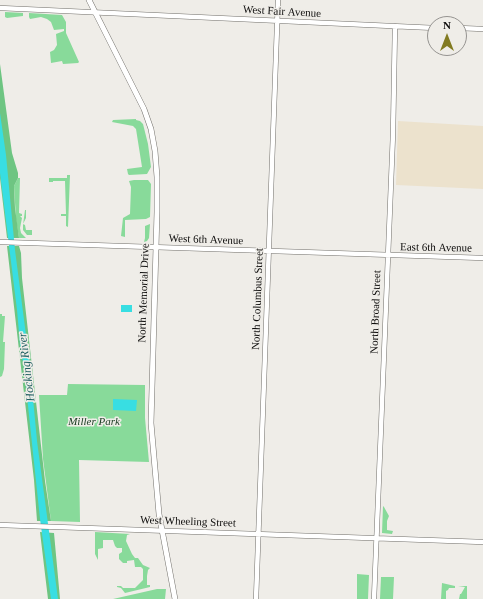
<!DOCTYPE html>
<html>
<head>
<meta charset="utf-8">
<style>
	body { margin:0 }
	#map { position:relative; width:483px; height:599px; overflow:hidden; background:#efede8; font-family:"Times New Roman",serif }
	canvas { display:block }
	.north { position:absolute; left:427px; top:16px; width:40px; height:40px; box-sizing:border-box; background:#efede8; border:1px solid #959390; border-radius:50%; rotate:0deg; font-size:11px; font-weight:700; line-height:16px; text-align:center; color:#0d0c0b }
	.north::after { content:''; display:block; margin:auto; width:14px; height:18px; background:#827b21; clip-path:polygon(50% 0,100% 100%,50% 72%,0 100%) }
</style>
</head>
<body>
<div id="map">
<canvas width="483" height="599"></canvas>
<div class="north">N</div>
</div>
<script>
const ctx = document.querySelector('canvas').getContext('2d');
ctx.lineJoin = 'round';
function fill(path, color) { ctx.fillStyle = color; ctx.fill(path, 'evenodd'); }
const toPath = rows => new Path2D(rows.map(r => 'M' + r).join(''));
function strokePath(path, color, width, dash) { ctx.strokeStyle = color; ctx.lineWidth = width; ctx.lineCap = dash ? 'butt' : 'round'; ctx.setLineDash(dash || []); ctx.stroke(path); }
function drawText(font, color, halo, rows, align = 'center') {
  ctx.font = font + ' "Times New Roman",serif'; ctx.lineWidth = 3; ctx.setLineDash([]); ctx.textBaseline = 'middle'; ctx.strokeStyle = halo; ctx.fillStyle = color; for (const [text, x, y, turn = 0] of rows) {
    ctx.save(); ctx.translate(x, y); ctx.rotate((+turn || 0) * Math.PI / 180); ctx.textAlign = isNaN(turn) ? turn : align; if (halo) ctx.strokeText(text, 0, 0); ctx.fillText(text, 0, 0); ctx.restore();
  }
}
fill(toPath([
	[398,121,483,126,483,189,396,185]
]), '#ece2cd');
fill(toPath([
	[5,12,23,13,23,16,7,18,5,17],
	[29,13,62,15,66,22,66,33,79,62,78,63,63,64,62,61,51,63,50,52,54,50,57,45,56,34,64,31,64,29,54,30,51,22,47,19,41,17,30,19,29,17],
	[136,119,136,120,140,121,143,124,148,144,151,167,147,174,129,175,128,174,127,169,142,167,136,129,133,126,112,122,113,120],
	[67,175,70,175,68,227,66,226,66,216,61,216,61,214,66,214,65,181,53,181,53,182,49,182,49,178,67,178],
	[18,178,20,178,19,213,22,214,22,216,20,216,22,218,20,228,21,233,26,238,19,238,16,219,14,186],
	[134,180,148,180,151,184,150,217,146,219,125,220,125,237,121,236,123,218,130,214,131,187,129,181],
	[25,210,26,210,26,218,23,224,25,225,26,230,32,230,32,235,27,235,23,230,23,225],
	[150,224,149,238,147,241,144,242,145,238,145,226],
	[0,314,2,314,2,316,5,316,3,342,5,342,4,369,2,376,0,377],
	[68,384,145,385,145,418,149,462,79,460,80,522,51,521,43,459,39,395,67,395],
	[383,506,384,507,389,516,387,521,387,530,393,531,392,534,382,533],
	[95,532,130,534,127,535,126,541,132,554,135,558,138,558,143,565,150,568,148,570,147,576,147,585,150,585,150,587,125,593,121,588,117,587,117,586,121,586,123,588,135,588,143,580,143,569,141,567,135,567,134,560,127,561,127,563,123,563,119,559,119,554,122,552,122,548,117,548,115,546,113,540,103,540,103,548,98,549,98,560,95,554],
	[357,574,369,575,368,599,357,599],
	[381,577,394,577,393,599,380,599],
	[442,583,455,586,455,588,449,588,448,590,446,591,446,599,441,599],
	[458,586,467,586,467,599,459,599,460,594,461,594,465,587],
	[157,589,166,589,165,599,113,599]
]), '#88da9a');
fill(toPath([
	[0,64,12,153,18,173,18,178,14,186,15,208,19,238,7,238,0,178],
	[7,246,19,246,21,253,22,278,45,481,51,521,37,521,34,480],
	[40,532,54,533,60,599,48,599]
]), '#6ec582');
fill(toPath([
	[0,113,6,155,15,250,30,366,37,441,58,599,51,599,40,519,24,368,20,344,17,310,0,173],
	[121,305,132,305,132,312,121,312],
	[113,399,137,400,136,411,113,410]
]), '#38dee2');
const secondary = toPath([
	[0,8,435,28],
	[459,28,483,29],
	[0,242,483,258],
	[0,525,483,542],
	[256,599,278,0],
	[374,599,393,134,395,26]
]);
const primary = toPath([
	[89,0,144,109,151,129,155,151,157,177,157,212,151,423,159,514,175,599]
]);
strokePath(secondary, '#716f6a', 5.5);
strokePath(primary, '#716f6a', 6);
strokePath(secondary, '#fff', 4.5);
strokePath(primary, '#fff', 5);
drawText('11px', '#0d0c0b', '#efede8', [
	["West Fair Avenue",282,12,3],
	["West 6th Avenue",206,240,2],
	["East 6th Avenue",436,248,1],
	["North Memorial Drive",144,293,-88],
	["North Columbus Street",258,299,-88],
	["North Broad Street",376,312,-88],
	["West Wheeling Street",188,522,2]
]);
drawText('italic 11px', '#163a1f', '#efede8', [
	["Miller Park",94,422]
]);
drawText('italic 12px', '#226163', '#efede8', [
	["Hocking River",27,367,-97]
]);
</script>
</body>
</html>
